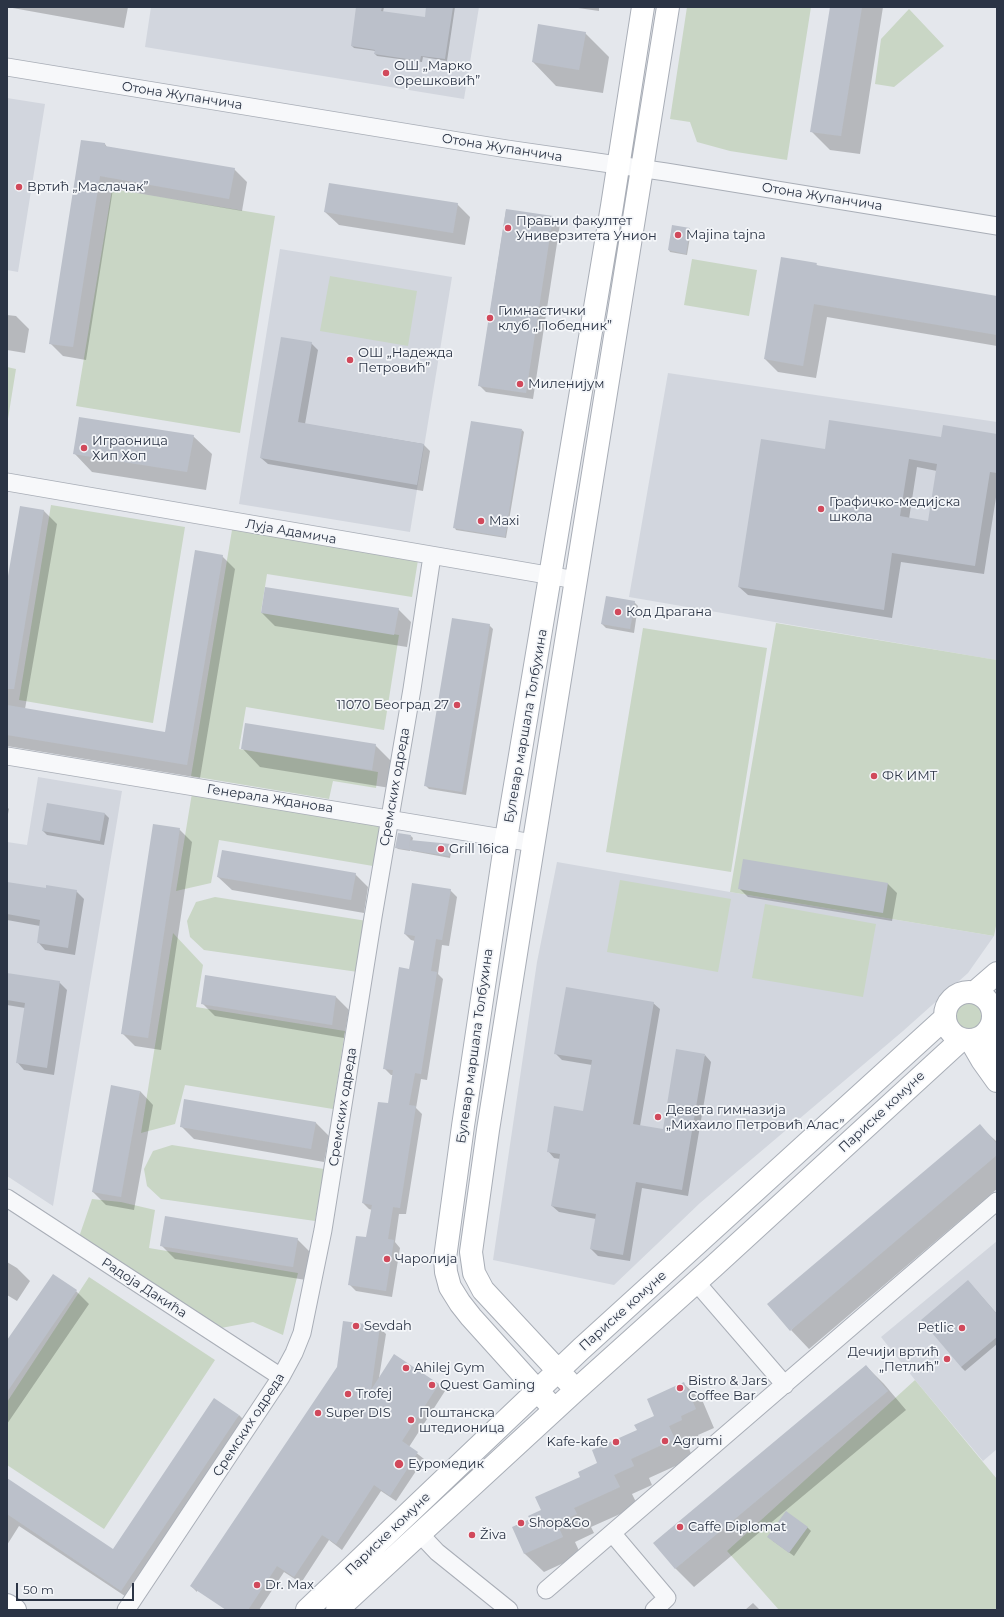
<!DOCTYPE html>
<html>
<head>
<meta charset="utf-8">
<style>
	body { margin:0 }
	#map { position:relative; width:1004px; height:1617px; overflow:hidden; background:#e4e7ec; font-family:Montserrat,sans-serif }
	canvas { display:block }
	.frame { position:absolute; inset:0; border:8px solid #2b3445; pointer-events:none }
	.scale { position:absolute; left:16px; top:1583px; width:118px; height:18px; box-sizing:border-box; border:2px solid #2b3445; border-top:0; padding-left:5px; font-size:12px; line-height:14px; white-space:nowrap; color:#2b3445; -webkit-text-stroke:3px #f4f6f9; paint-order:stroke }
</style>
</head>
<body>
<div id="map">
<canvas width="1004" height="1617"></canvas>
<div class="frame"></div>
<div class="scale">50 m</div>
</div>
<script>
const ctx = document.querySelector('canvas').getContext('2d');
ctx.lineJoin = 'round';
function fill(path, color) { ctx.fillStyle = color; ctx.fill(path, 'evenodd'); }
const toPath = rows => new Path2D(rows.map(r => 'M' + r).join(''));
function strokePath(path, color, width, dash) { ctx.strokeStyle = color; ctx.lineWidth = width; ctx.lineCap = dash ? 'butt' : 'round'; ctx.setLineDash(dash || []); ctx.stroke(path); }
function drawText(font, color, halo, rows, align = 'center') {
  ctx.font = font + ' Montserrat,sans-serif'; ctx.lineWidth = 3.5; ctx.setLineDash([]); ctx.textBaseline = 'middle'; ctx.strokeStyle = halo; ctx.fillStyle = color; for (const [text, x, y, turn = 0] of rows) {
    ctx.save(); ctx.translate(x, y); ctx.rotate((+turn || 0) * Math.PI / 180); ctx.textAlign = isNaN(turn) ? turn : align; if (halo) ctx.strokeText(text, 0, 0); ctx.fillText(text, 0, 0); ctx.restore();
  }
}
fill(toPath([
	[151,7,479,7,464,99,145,47],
	[7,98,45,104,18,272,7,270],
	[280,249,452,277,410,532,239,504],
	[668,373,997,422,996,660,629,597],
	[38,777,122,791,53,1206,7,1176,7,842,27,845],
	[557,862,730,892,994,936,968,973,903,1031,700,1203,614,1285,493,1260,537,962],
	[997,1241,997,1449,983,1461,915,1380,881,1337]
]), '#d2d6de');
fill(toPath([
	[687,7,811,7,787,160,730,151,697,142,690,122,670,119],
	[909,9,944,46,894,87,875,84,881,39],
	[112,189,275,216,240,433,76,406],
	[692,259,757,270,749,316,684,305],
	[330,276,417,291,408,346,320,331],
	[7,367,16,369,7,425],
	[51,505,185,527,153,723,19,700],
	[233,524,419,554,412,597,267,574,261,612,399,635,384,730,246,707,239,749,378,772,376,788,333,781,329,799,191,776],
	[776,623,997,660,997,921,994,936,730,892],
	[643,628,767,648,731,872,606,852],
	[192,793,380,824,373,866,219,840,211,883,176,891],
	[620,880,731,899,718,972,607,952],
	[215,897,367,921,358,972,204,950,190,937,187,921,196,902],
	[765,904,876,924,863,997,752,978],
	[173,933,203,965,196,1007,345,1031,333,1109,185,1085,175,1124,141,1133],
	'951 1015a19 19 0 1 1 38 0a19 19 0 1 1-38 0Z',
	[172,1145,324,1169,315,1221,161,1199,147,1186,144,1169,153,1151],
	[92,1199,121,1202,155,1210,149,1248,298,1273,283,1335,253,1322,221,1328,79,1237],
	[89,1277,215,1360,104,1529,7,1465,7,1402],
	[915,1380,997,1479,997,1610,779,1610,727,1551]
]), '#c9d6c5');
fill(toPath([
	[7,7,128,7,124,28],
	[357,7,384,7,383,12,426,18,427,7,455,7,447,61,423,57,422,62,377,56,375,54,376,51,354,48,352,46],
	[571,7,599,7,599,11],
	[831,7,883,7,860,154,830,150,811,131],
	[585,33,609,57,603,93,556,86,533,62],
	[105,144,107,147,234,169,247,182,242,211,113,189,86,360,63,356,50,343],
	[457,204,470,217,465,245,339,225,325,212],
	[506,210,553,217,560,224,533,399,486,392,479,385],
	[690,229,691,231,687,255,670,252,669,250],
	[816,264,819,267,997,297,997,346,827,317,816,378,778,372,765,359],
	[7,315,16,316,29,329,25,353,7,350],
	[311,343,318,350,305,424,423,444,430,451,423,491,268,464,261,458],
	[522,430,524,432,506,538,456,530,455,528],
	[997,435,997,491,984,574,901,562,892,618,748,595,739,587,825,450,942,438],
	[917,467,937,471,929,522,909,519],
	[193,436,212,454,206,490,92,472,74,453],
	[21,507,44,511,57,524,25,709,166,733,222,556,235,569,200,778,7,746,7,576,9,577],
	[634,602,638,606,634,633,606,628,602,624],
	[398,609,411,622,407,647,275,626,262,613],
	[489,625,493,629,466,795,429,789,425,785],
	[375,745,394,764,390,788,260,767,242,748],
	[48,804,105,814,109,818,104,845,47,835,43,831],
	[7,807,9,809,7,819],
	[179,829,192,842,161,1050,135,1046,122,1033],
	[411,836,413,838,412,842,450,845,452,847,450,858,412,851,410,850,410,851,398,849,396,847],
	[744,860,888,884,897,893,892,921,748,897,739,888],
	[355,874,368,887,364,913,232,890,218,877],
	[7,883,46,889,76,891,84,899,75,955,45,950,38,942,40,926,7,920],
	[450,890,457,897,449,946,442,945,438,974,443,979,427,1080,421,1079,416,1108,422,1114,406,1214,399,1214,395,1242,400,1248,392,1297,356,1291,350,1285,367,1239,372,1210,369,1209,363,1203,389,1104,393,1075,391,1075,384,1068,410,970,415,941,411,940,405,934],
	[7,974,59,982,67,990,54,1075,24,1070,17,1062,25,1008,7,1005],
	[336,997,349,1010,344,1038,215,1016,202,1003],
	[653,1003,660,1009,640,1126,664,1130,705,1055,711,1062,688,1196,642,1188,630,1261,598,1256,591,1249,596,1219,559,1212,552,1206,560,1159,554,1158,548,1151,584,1112,592,1065,562,1060,556,1054],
	[140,1091,153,1105,134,1210,106,1205,93,1192],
	[316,1123,329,1136,324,1162,194,1139,181,1126],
	[980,1126,997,1142,997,1189,809,1349,791,1330],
	[297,1239,310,1252,306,1280,175,1259,162,1246],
	[7,1262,17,1268,30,1281,17,1301,7,1295],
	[968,1281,997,1314,997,1344,965,1371,961,1367],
	[76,1291,89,1304,7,1424,7,1342],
	[379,1327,386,1334,379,1378,438,1384,445,1391,409,1447,424,1459,396,1501,381,1491,342,1550,329,1540,301,1583,284,1572,259,1610,228,1610,197,1590,197,1592,191,1586],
	[866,1366,884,1384,906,1410,694,1587,676,1569,654,1543],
	[684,1384,703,1402,714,1428,698,1435,700,1439,687,1444,693,1458,649,1478,652,1485,632,1494,638,1506,591,1527,594,1533,575,1542,581,1555,544,1572,525,1554,514,1528,531,1520,656,1416],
	[239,1415,251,1427,134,1602,19,1526,7,1545,7,1480,113,1551],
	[807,1527,811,1531,794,1556,773,1541],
	[753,1603,760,1610,745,1610]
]), '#0003');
fill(toPath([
	[356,7,382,7,381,11,425,17,426,7,453,7,445,59,421,56,420,61,374,54,375,50,351,46],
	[830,7,862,7,841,136,810,132],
	[538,24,586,32,579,70,532,62],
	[81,140,105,143,105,146,235,168,229,199,100,176,73,347,49,344],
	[329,183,458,203,453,233,324,212],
	[506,209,553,216,526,393,478,386],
	[672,225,690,228,686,254,668,250],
	[781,257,817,263,816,265,997,296,997,335,814,304,803,366,764,359],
	[281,337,312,342,298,422,424,444,417,485,260,458],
	[79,417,194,435,187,472,73,454],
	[829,420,941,437,943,425,997,434,997,473,990,472,975,566,892,553,884,610,738,587,761,439,825,449],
	[909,459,937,464,928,521,900,516],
	[471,421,522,429,505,537,453,528],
	[20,506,44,510,14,689,7,689,7,575,8,576],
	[195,550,223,555,187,765,7,735,7,705,165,732],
	[265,587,399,608,394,635,261,613],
	[606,596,635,601,630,629,601,624],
	[452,618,490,624,462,792,424,786],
	[245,723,376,744,372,770,241,749],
	[47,803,105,813,100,841,42,831],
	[153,824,180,828,148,1038,121,1034],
	[398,833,411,835,409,850,395,848],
	[410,840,451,844,449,856,409,850],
	[222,850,356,873,351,900,217,877],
	[743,859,888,883,883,913,738,889],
	[7,882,46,888,46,885,77,890,68,948,37,943,40,920,7,914],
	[412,883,451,889,442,940,436,939,431,971,437,972,421,1074,415,1073,409,1105,416,1106,400,1208,393,1207,388,1239,394,1240,386,1291,348,1285,356,1236,366,1237,372,1205,362,1203,378,1102,388,1103,393,1070,383,1069,399,967,409,969,415,936,404,934],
	[7,973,60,981,47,1068,16,1063,25,1003,7,1000],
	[205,975,336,996,332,1025,201,1004],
	[566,987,654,1002,633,1124,663,1129,676,1049,705,1054,682,1190,636,1182,623,1255,590,1249,596,1214,551,1206,560,1154,547,1152,554,1106,583,1111,592,1060,554,1054],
	[111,1085,140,1091,121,1197,92,1192],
	[184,1099,316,1122,311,1149,180,1127],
	[980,1124,997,1144,997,1155,790,1331,767,1304],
	[165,1216,298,1238,293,1267,160,1246],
	[53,1274,77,1290,7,1392,7,1340],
	[968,1280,997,1314,997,1337,961,1367,921,1320],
	[343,1321,380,1326,371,1390,394,1354,439,1384,402,1441,418,1452,390,1496,374,1485,336,1544,322,1535,294,1577,277,1566,248,1610,226,1610,190,1586,337,1367],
	[866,1365,888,1391,675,1569,653,1543],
	[684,1382,696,1409,681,1416,682,1420,669,1426,675,1439,631,1459,634,1466,614,1475,620,1487,574,1508,577,1514,557,1523,563,1537,524,1554,512,1527,530,1519,528,1516,541,1510,535,1497,580,1477,578,1472,597,1463,592,1450,637,1430,634,1425,654,1416,647,1399],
	[214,1398,239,1415,121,1591,7,1514,7,1478,113,1549],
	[786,1511,808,1527,789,1553,767,1537]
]), '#bbc0ca');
const street = toPath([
	[7,67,507,149,666,172,997,226],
	[7,482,576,580],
	[7,756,533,843],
	[7,1198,281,1377],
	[696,1282,785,1385],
	[612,1533,667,1598,654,1610],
	[420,1534,437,1552,509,1610],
	[546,1590,997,1201],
	[126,1610,281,1377,294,1353,302,1333,323,1230,373,917,412,689,432,556]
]);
const secondary = toPath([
	'945 1016a24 24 0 1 1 48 0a24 24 0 1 1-48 0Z',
	[975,992,997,973],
	[990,1030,991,1041,997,1053],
	[971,1041,982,1060,997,1081],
	[576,1390,483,1290,474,1273,471,1252,488,1130,528,878,668,7],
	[554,1409,471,1317,460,1303,450,1287,446,1272,445,1258,463,1126,506,839,612,206,643,7],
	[7,1605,15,1610],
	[307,1610,581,1349,944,1019],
	[337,1610,576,1390,713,1267,961,1040]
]);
strokePath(street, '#a9aeb7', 19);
strokePath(secondary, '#a9aeb7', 24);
strokePath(street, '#f7f8fa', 17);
strokePath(secondary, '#fff', 22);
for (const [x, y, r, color] of [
	[386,73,4,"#d1495b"],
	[19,187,4,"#d1495b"],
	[508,228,4,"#d1495b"],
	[678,235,4,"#d1495b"],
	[490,318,4,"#d1495b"],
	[350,360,4,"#d1495b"],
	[520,384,4,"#d1495b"],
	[84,448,4,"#d1495b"],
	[821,509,4,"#d1495b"],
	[481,521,4,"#d1495b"],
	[618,612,4,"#d1495b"],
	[457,705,4,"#d1495b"],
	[874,776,4,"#d1495b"],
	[441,849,4,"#d1495b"],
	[658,1117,4,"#d1495b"],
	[387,1259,4,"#d1495b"],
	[356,1326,4,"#d1495b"],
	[962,1328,4,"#d1495b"],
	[947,1359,4,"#d1495b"],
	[406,1368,4,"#d1495b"],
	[432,1385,4,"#d1495b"],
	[680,1388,4,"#d1495b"],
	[348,1394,4,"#d1495b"],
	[318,1413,4,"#d1495b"],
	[411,1420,4,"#d1495b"],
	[665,1441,4,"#d1495b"],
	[616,1442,4,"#d1495b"],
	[399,1464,5,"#d1495b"],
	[521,1523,4,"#d1495b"],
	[680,1527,4,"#d1495b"],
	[472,1535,4,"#d1495b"],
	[257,1585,4,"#d1495b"]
]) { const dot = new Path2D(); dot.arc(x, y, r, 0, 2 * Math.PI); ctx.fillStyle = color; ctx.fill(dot); strokePath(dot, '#f4f6f9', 1.5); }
drawText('13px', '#2b3445', '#f4f6f9', [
	["ОШ „Марко",394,66],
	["Орешковић”",394,81],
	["Вртић „Маслачак”",27,187],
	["Правни факултет",516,221],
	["Универзитета Унион",516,236],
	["Majina tajna",686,235],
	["Гимнастички",498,311],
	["клуб „Победник”",498,326],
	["ОШ „Надежда",358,353],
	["Петровић”",358,368],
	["Миленијум",528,384],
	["Играоница",92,441],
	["Хип Хоп",92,456],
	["Графичко-медијска",829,502],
	["школа",829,517],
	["Maxi",489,521],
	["Код Драгана",626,612],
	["11070 Београд 27",449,705,"right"],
	["ФК ИМТ",882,776],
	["Grill 16ica",449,849],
	["Девета гимназија",666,1110],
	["„Михаило Петровић Алас”",666,1125],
	["Чаролија",395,1259],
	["Sevdah",364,1326],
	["Petlic",954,1328,"right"],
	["Дечији вртић",939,1352,"right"],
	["„Петлић”",939,1367,"right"],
	["Ahilej Gym",414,1368],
	["Bistro & Jars",688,1381],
	["Coffee Bar",688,1396],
	["Quest Gaming",440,1385],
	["Trofej",356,1394],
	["Super DIS",326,1413],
	["Поштанска",419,1413],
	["штедионица",419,1428],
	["Agrumi",673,1441],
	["Kafe-kafe",608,1442,"right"],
	["Еуромедик",408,1464],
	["Shop&Go",529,1523],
	["Caffe Diplomat",688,1527],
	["Živa",480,1535],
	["Dr. Max",265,1585]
], 'left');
drawText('13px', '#2b3445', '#f4f6f9', [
	["Отона Жупанчича",182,96,9],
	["Отона Жупанчича",502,148,9],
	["Отона Жупанчича",822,197,9],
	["Луја Адамича",291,532,10],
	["Булевар маршала Толбухина",526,726,-80],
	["Сремских одреда",395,787,-80],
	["Генерала Жданова",270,799,9],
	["Булевар маршала Толбухина",475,1046,-82],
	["Сремских одреда",343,1107,-81],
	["Париске комуне",882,1112,-43],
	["Радоја Дакића",144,1288,33],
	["Париске комуне",623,1311,-42],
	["Сремских одреда",249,1425,-57],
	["Париске комуне",388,1534,-44]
]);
</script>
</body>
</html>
